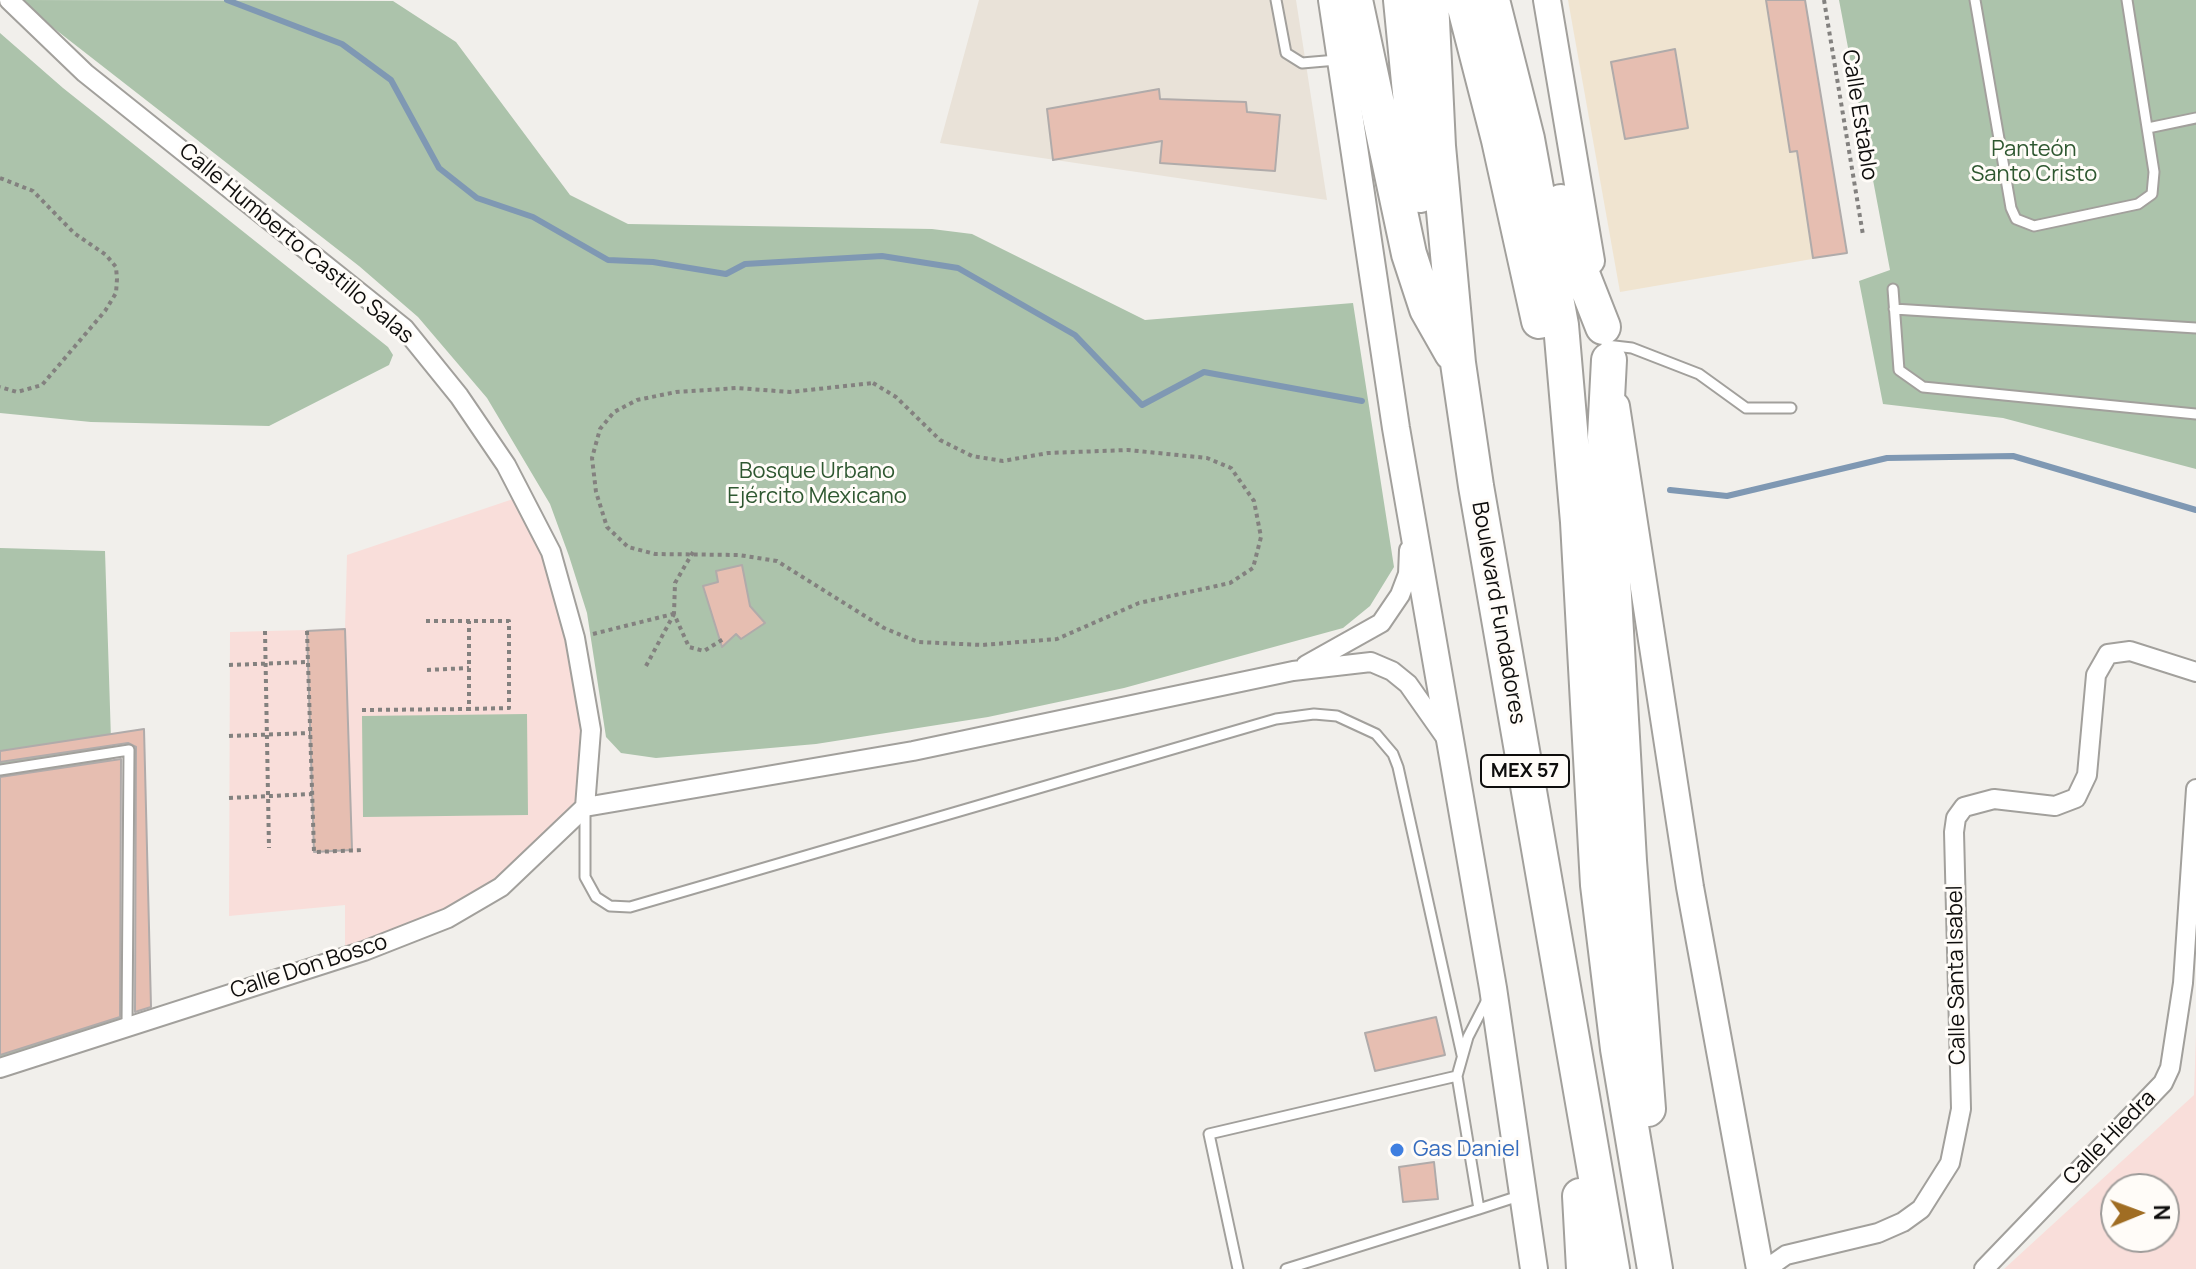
<!DOCTYPE html>
<html>
<head>
<meta charset="utf-8">
<style>
	body { margin:0 }
	#map { position:relative; width:2196px; height:1269px; overflow:hidden; background:#f1efeb; font-family:Manrope,sans-serif }
	canvas { display:block }
	.north { position:absolute; left:2100px; top:1173px; width:80px; height:80px; box-sizing:border-box; background:#fffcf8; border:2px solid #9f9c9a; border-radius:50%; rotate:89deg; font-size:22px; font-weight:700; line-height:32px; text-align:center; color:#0e0d0c }
	.north::after { content:''; display:block; margin:auto; width:28px; height:36px; background:#a06d23; clip-path:polygon(50% 0,100% 100%,50% 72%,0 100%) }
</style>
</head>
<body>
<div id="map">
<canvas width="2196" height="1269"></canvas>
<div class="north">N</div>
</div>
<script>
const ctx = document.querySelector('canvas').getContext('2d');
ctx.lineJoin = 'round';
function fill(path, color) { ctx.fillStyle = color; ctx.fill(path, 'evenodd'); }
const toPath = rows => new Path2D(rows.map(r => 'M' + r).join(''));
function strokePath(path, color, width, dash) { ctx.strokeStyle = color; ctx.lineWidth = width; ctx.lineCap = dash ? 'butt' : 'round'; ctx.setLineDash(dash || []); ctx.stroke(path); }
function drawText(font, color, halo, rows, align = 'center') {
  ctx.font = font + ' Manrope,sans-serif'; ctx.lineWidth = 6; ctx.setLineDash([]); ctx.textBaseline = 'middle'; ctx.strokeStyle = halo; ctx.fillStyle = color; for (const [text, x, y, turn = 0] of rows) {
    ctx.save(); ctx.translate(x, y); ctx.rotate((+turn || 0) * Math.PI / 180); ctx.textAlign = isNaN(turn) ? turn : align; if (halo) ctx.strokeText(text, 0, 0); ctx.fillText(text, 0, 0); ctx.restore();
  }
}
fill(toPath([
	[979,0,1296,0,1327,200,940,143]
]), '#e9e2d8');
fill(toPath([
	[1568,0,1805,0,1847,253,1620,292]
]), '#f0e4d0');
fill(toPath([
	[522,496,551,552,585,693,585,807,501,887,345,957,345,905,229,916,230,632,345,629,347,555],
	[2196,1034,2196,1269,2004,1269,2194,1095],
	[2164,1189,2164,1237,2116,1237,2116,1189]
]), '#f9deda');
fill(toPath([
	[23,0,393,1,456,42,570,195,628,224,932,229,972,234,1145,320,1353,303,1394,567,1370,606,1343,628,1124,688,988,717,816,744,656,758,621,753,606,737,587,613,569,556,550,504,487,398,418,317,359,266,42,19],
	[1839,0,2196,0,2196,469,2003,418,1883,404,1859,281,1890,270],
	[0,33,63,88,388,347,393,355,389,365,269,426,91,422,0,413],
	[0,548,105,551,120,1023,0,1063],
	[527,714,528,815,363,817,362,716]
]), '#acc3ab');
strokePath(toPath([
	[227,0,342,44,391,80,439,168,477,198,533,217,608,260,653,262,726,274,745,264,882,256,958,268,1075,335,1142,405,1204,372,1362,401],
	[1670,490,1727,496,1887,458,2013,456,2196,510]
]), '#7f98b3', 6);
const building = toPath([
	[1766,0,1805,0,1847,253,1813,258,1797,151,1790,152,1766,0],
	[1675,49,1688,128,1625,139,1611,62,1675,49],
	[1159,89,1160,99,1246,102,1247,112,1280,115,1275,171,1160,163,1162,141,1053,160,1047,109,1159,89],
	[742,565,750,606,765,623,741,639,736,634,722,647,703,586,718,582,716,571,742,565],
	[345,629,352,850,314,852,307,631,345,629],
	[144,729,151,1007,135,1012,136,747,128,743,0,762,0,751,144,729],
	[121,759,120,1017,0,1055,0,777,121,759],
	[1436,1017,1445,1055,1375,1071,1365,1033,1436,1017],
	[1434,1162,1438,1199,1403,1202,1399,1167,1434,1162]
]);
fill(building, '#e6beb1');
strokePath(building, '#b0abaa', 2);
const service = toPath([
	[1276,0,1286,53,1302,63,1337,60],
	[1975,0,2011,208,2016,219,2034,226,2138,204,2152,194,2154,172,2127,0],
	[2148,128,2196,118],
	[1893,289,1899,370,1923,387,2196,414],
	[1894,309,2196,328],
	[1606,345,1632,348,1699,374,1746,408,1791,408],
	[0,770,129,750,127,1026],
	[585,809,585,877,596,897,610,906,630,907,1276,719,1314,714,1337,716,1376,734,1393,754,1398,767,1462,1055],
	[1488,998,1468,1037,1457,1076,1479,1209,1519,1196],
	[1238,1269,1209,1134,1457,1076],
	[1286,1269,1479,1209]
]);
const minor = toPath([
	[9,0,85,73,404,328,459,396,506,465,551,552,575,638,591,730,585,807],
	[1306,665,1381,623,1400,595,1408,574,1409,550],
	[585,807,913,751,1293,671,1371,662,1392,671,1408,684,1446,738],
	[0,1068,364,951,448,918,501,887,585,807],
	[1766,1269,1786,1255,1878,1233,1903,1222,1921,1209,1950,1163,1961,1109,1954,832,1956,818,1964,807,1994,799,2055,806,2076,798,2087,775,2096,675,2108,654,2130,651,2196,672],
	[1984,1269,2163,1083,2170,1068,2183,983,2196,789]
]);
const secondary = toPath([
	[1332,0,1396,428,1493,988,1534,1269],
	[1547,0,1591,261],
	[1616,406,1690,887,1760,1269]
]);
const motorway = toPath([
	[1355,0,1409,254,1427,309,1452,353],
	[1401,0,1420,195],
	[1431,0,1438,146,1458,363,1476,486,1612,1269],
	[1463,0,1499,140,1539,321],
	[1492,0,1527,139,1561,325,1578,522,1598,885,1618,1049,1655,1269],
	[1561,202,1577,261,1603,327],
	[1609,360,1605,437,1629,861,1648,1109],
	[1580,1196,1584,1269]
]);
strokePath(service, '#a2a09c', 13);
strokePath(minor, '#a2a09c', 22);
strokePath(secondary, '#a2a09c', 30);
strokePath(motorway, '#a2a09c', 38);
strokePath(toPath([
	[1824,0,1863,235],
	[0,178,33,191,74,233,106,255,116,267,117,279,116,293,105,311,42,385,17,392,0,387],
	[873,383,896,397,940,440,972,456,1003,461,1048,453,1128,450,1207,458,1231,468,1254,501,1261,537,1253,568,1230,583,1139,603,1057,639,982,645,918,642,884,628,777,561,739,555,655,554,628,547,607,527,596,492,592,458,600,429,614,412,637,400,676,392,737,388,790,392,873,383],
	[693,552,675,583,674,614,689,647,704,651,725,638],
	[426,621,469,621],
	[265,631,269,848],
	[307,631,314,852,364,850],
	[593,634,673,614],
	[229,665,308,662],
	[646,666,674,614],
	[427,670,469,668],
	[362,710,469,709,469,621,509,621,509,708,469,709],
	[229,736,310,733],
	[229,798,312,794]
]), '#83817f', 4, [4, 4]);
strokePath(service, '#fff', 9);
strokePath(minor, '#fff', 18);
strokePath(secondary, '#fff', 26);
strokePath(motorway, '#fff', 34);
for (const [x, y, r, color] of [
	[1397,1150,8,"#3f7fe0"]
]) { const dot = new Path2D(); dot.arc(x, y, r, 0, 2 * Math.PI); ctx.fillStyle = color; ctx.fill(dot); strokePath(dot, '#fffcf8', 3); }
for (const [x, y, w] of [
	[1525,771,88]
]) { const box = new Path2D(); box.roundRect(x - w / 2, y - 16, w, 32, 6); ctx.fillStyle = '#fffcf8'; ctx.fill(box); strokePath(box, '#0e0d0c', 2); }
drawText('bold 20px', '#0e0d0c', null, [
	["MEX 57",1525,771]
]);
drawText('22px', '#0e0d0c', '#fffcf8', [
	["Calle Establo",1859,115,81],
	["Calle Humberto Castillo Salas",296,244,40],
	["Boulevard Fundadores",1498,613,80],
	["Calle Don Bosco",309,967,-18],
	["Calle Santa Isabel",1957,975,-91],
	["Calle Hiedra",2110,1138,-46]
]);
drawText('22px', '#2e5730', '#fffcf8', [
	["Panteón",2034,150],
	["Santo Cristo",2034,175],
	["Bosque Urbano",817,472],
	["Ejército Mexicano",817,497]
]);
drawText('22px', '#366cbe', '#fffcf8', [
	["Gas Daniel",1413,1150]
], 'left');
</script>
</body>
</html>
